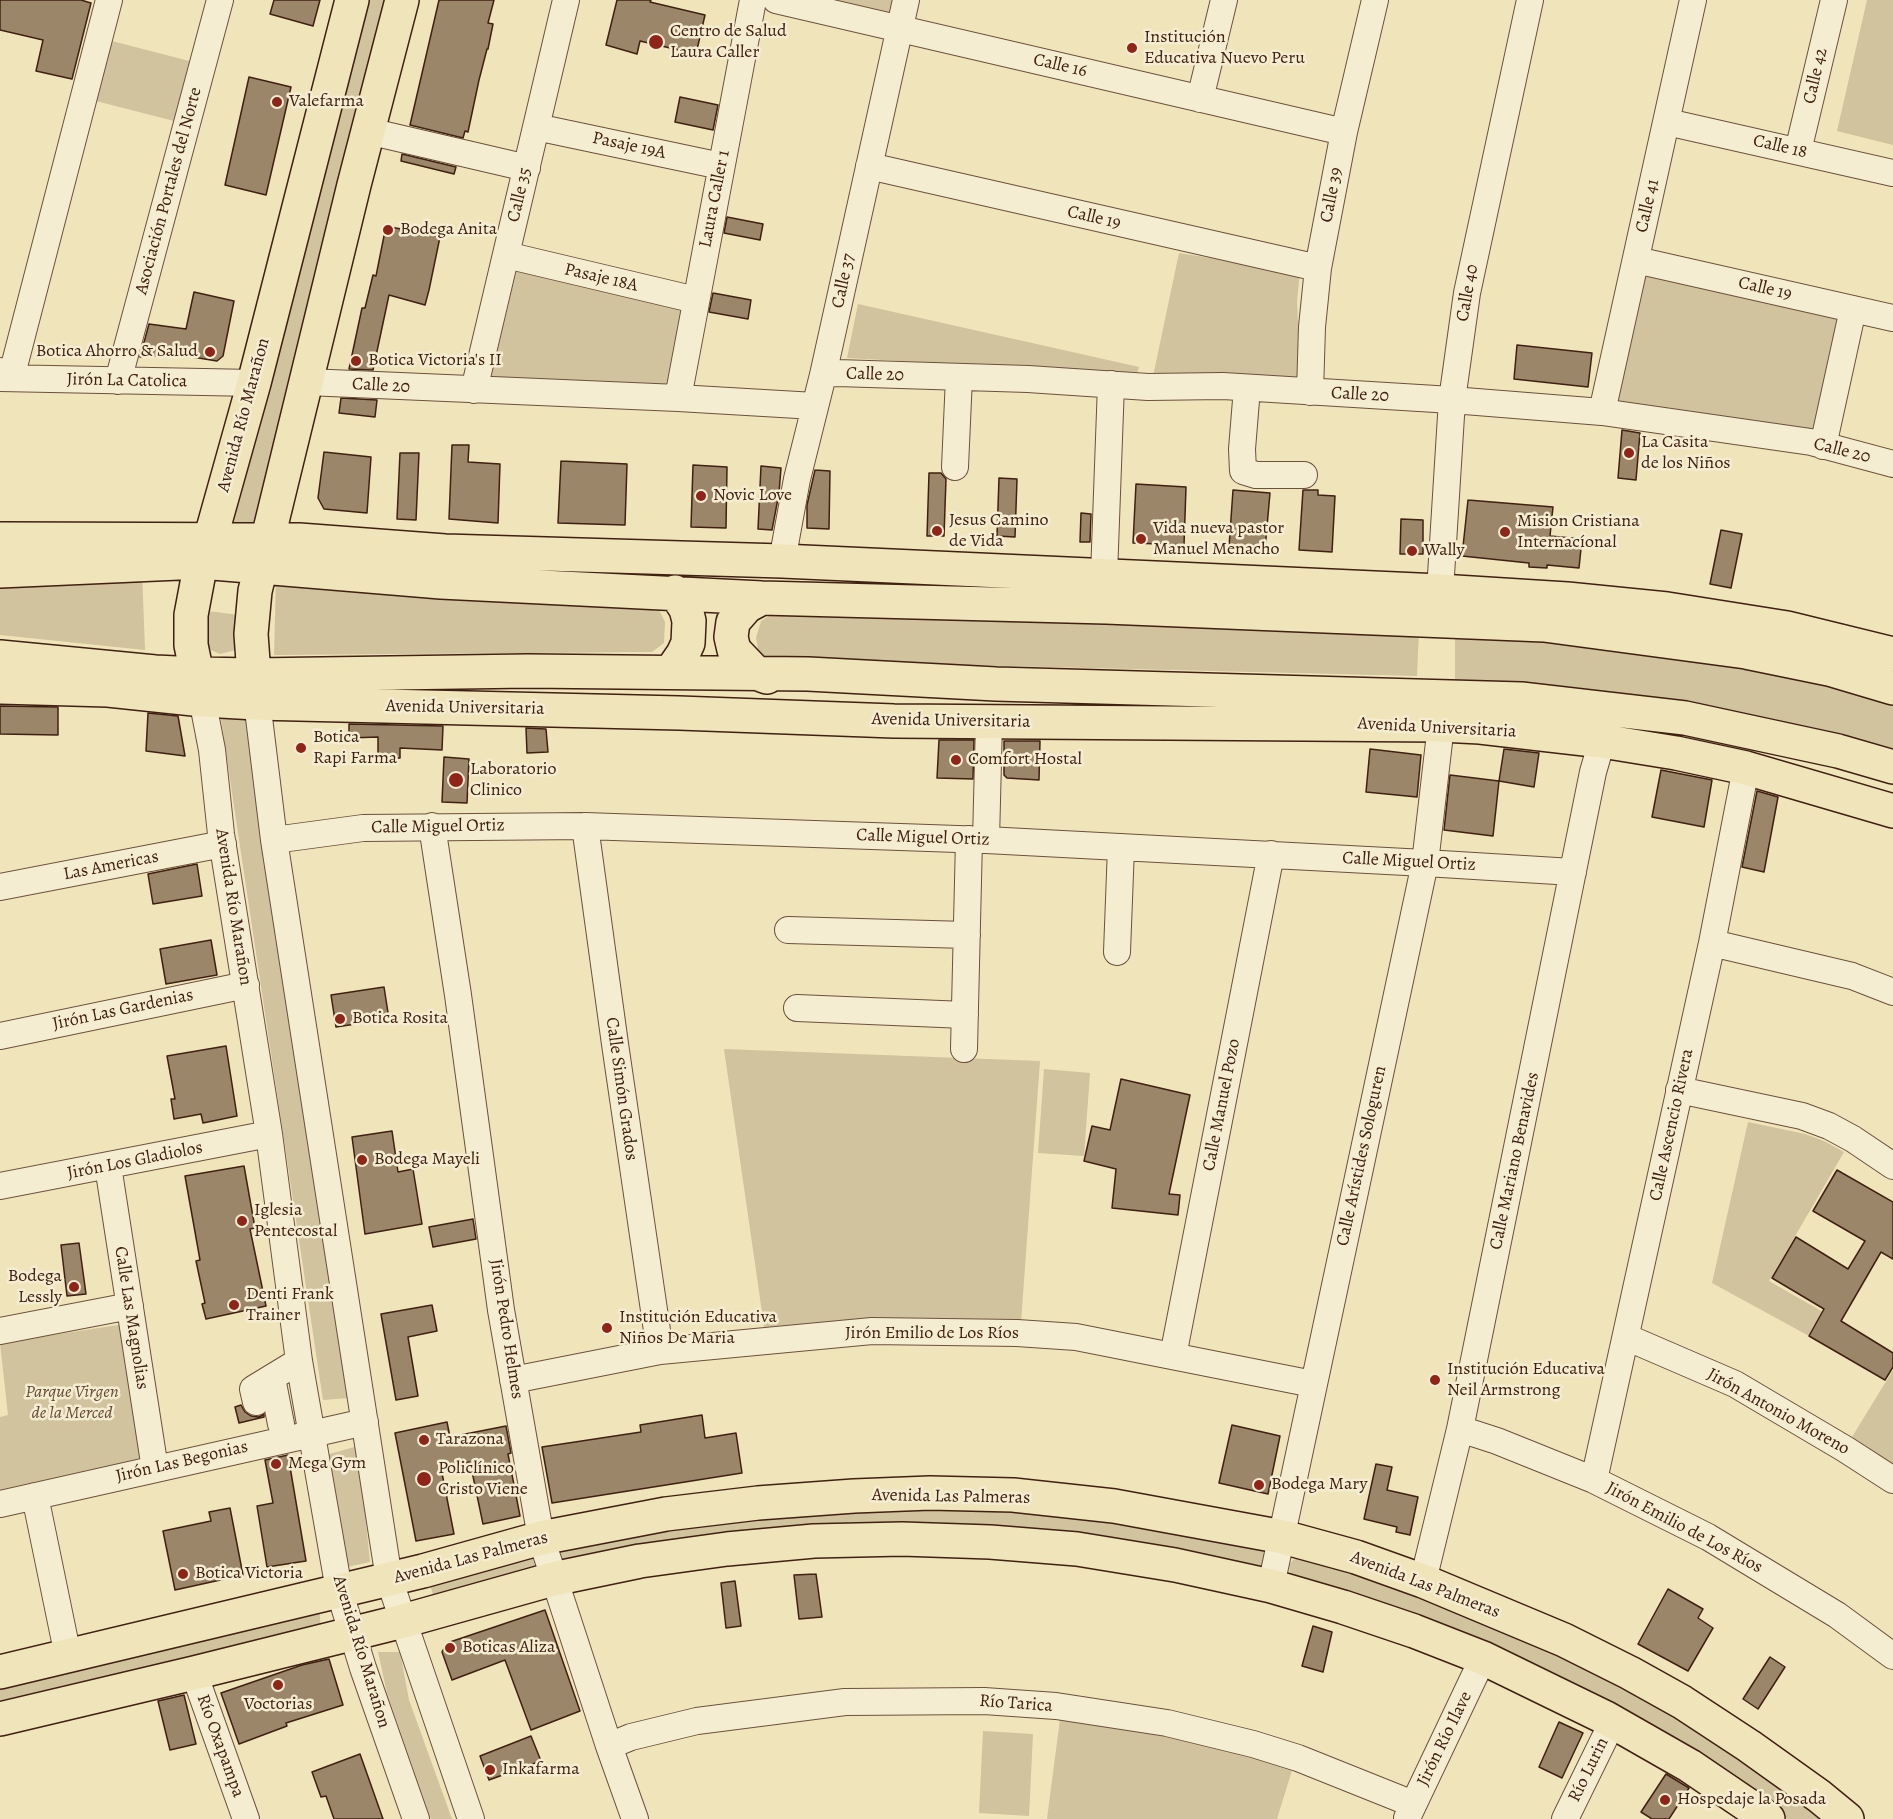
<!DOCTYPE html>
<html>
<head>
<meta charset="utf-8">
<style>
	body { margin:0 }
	canvas { display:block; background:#efe4ba }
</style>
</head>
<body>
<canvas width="1893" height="1819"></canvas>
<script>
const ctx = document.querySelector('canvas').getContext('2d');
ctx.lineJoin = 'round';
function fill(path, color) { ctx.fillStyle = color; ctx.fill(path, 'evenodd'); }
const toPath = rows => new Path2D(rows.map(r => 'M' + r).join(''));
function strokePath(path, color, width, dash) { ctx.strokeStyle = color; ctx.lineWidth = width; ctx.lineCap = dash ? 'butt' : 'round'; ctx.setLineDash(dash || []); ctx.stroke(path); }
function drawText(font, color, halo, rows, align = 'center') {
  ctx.font = font + ' Alegreya,serif'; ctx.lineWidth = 5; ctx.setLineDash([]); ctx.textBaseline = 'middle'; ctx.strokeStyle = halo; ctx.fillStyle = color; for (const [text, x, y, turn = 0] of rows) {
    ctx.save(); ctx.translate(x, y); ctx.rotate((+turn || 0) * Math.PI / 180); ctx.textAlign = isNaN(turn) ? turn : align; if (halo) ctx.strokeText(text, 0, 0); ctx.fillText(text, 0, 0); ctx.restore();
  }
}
fill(toPath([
	[365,0,393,0,253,547,221,545],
	[824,0,892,0,889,15],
	[1867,0,1893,0,1893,145,1837,131],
	[112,41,193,62,178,122,96,101],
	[1179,253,1300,272,1297,301,1301,382,1152,381],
	[517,268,684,308,670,387,491,378],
	[1639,271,1841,317,1817,430,1615,405],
	[858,304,1139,367,1137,374,847,358],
	[142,571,145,650,0,635,0,579],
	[276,580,657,606,665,622,664,643,652,652,274,655],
	[780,609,1419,631,1417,676,760,660,756,638,761,621],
	[200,610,239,615,236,650,220,654,211,650,204,641],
	[1455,634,1575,641,1750,663,1893,697,1893,753,1455,683],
	[247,704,349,1398,323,1400,219,706],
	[724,1049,1040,1061,1021,1322,765,1333],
	[1044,1069,1090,1073,1084,1156,1038,1153],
	[1748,1122,1805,1134,1824,1141,1844,1152,1769,1281,1823,1312,1809,1336,1712,1283],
	[125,1324,146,1463,0,1496,0,1417,8,1415,0,1343],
	[1893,1370,1893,1465,1852,1437],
	[358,1446,370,1562,347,1567,326,1455],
	[822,1508,1057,1509,1258,1544,1270,1552,1261,1569,1130,1546,559,1564,561,1549,566,1543],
	[531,1553,543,1567,436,1604,430,1585],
	[1301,1557,1408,1588,1574,1657,1692,1724,1829,1819,1788,1819,1721,1775,1296,1580,1290,1574,1289,1565,1293,1560],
	[319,1607,322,1638,0,1709,0,1685],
	[378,1652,400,1652,409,1700,452,1819,431,1819,387,1693],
	[1060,1719,1210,1744,1293,1767,1277,1819,1047,1819],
	[983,1731,1033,1734,1029,1816,979,1813]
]), '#d1c39d');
const building = toPath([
	[0,0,81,0,91,3,72,79,36,71,43,40,0,30,0,0],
	[274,0,320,0,313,26,270,14,274,0],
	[439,0,494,0,488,23,493,24,488,49,487,49,479,80,468,132,465,131,463,138,410,125,439,0],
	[617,0,651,0,650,2,705,15,696,54,640,41,637,54,606,45,617,0],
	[249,77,291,87,266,195,225,185,249,77],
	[680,97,718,105,713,130,675,122,680,97],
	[402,154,456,167,454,174,401,161,402,154],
	[727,217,763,224,760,240,724,233,727,217],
	[386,226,440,237,429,290,425,305,389,295,373,370,349,369,362,308,365,308,373,275,376,276,386,226],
	[194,292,234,301,223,356,217,361,174,354,140,357,149,324,186,329,194,292],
	[713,293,751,300,748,319,709,312,713,293],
	[1517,345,1592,353,1588,387,1514,379,1517,345],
	[341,398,377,400,375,417,339,413,341,398],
	[1622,430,1640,433,1636,480,1618,478,1622,430],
	[452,445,469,445,468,462,500,464,498,523,449,519,452,445],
	[324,452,371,457,367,513,324,509,318,498,324,452],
	[400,453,419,453,416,520,397,519,400,453],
	[561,461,627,464,625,525,558,523,561,461],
	[693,465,727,467,726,528,691,527,693,465],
	[761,466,781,468,779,493,772,530,758,529,761,466],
	[815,470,830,471,829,529,807,528,807,505,815,470],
	[929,473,941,473,946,479,944,536,927,536,929,473],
	[999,478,1017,479,1015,537,997,536,999,478],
	[1136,484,1186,487,1184,545,1133,543,1136,484],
	[1233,490,1270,493,1265,549,1229,547,1233,490],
	[1303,490,1318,490,1318,495,1335,496,1332,552,1299,550,1303,490],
	[1468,500,1553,507,1550,536,1582,539,1579,568,1547,565,1547,568,1529,567,1529,563,1462,556,1468,500],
	[1081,513,1091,514,1090,542,1080,542,1081,513],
	[1401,519,1423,520,1423,554,1400,554,1401,519],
	[1721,530,1742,534,1731,588,1710,584,1721,530],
	[0,706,58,707,58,735,0,734,0,706],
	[148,713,178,716,185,756,146,751,148,713],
	[349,724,443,726,442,750,400,748,400,758,378,758,378,737,349,738,349,724],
	[526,728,546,729,548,752,527,753,526,728],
	[939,740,974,740,973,779,937,778,939,740],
	[1004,741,1040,741,1039,780,1007,778,1004,775,1004,741],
	[1370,749,1421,755,1417,797,1366,792,1370,749],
	[1504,749,1539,753,1534,787,1499,781,1504,749],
	[444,757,469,759,467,803,442,802,444,757],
	[1661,770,1712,780,1704,827,1652,817,1661,770],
	[1450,775,1499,781,1493,836,1444,830,1450,775],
	[1757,791,1778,797,1764,872,1742,867,1757,791],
	[197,864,202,896,153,904,148,874,197,864],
	[211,940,217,975,166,984,160,949,211,940],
	[384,987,389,1019,336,1027,331,995,384,987],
	[226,1046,237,1116,203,1123,201,1114,174,1119,171,1099,175,1099,167,1056,226,1046],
	[1121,1079,1190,1095,1169,1194,1180,1195,1178,1215,1112,1208,1116,1169,1084,1161,1092,1126,1110,1130,1121,1079],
	[392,1131,398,1172,413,1169,422,1224,365,1234,352,1137,392,1131],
	[244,1166,255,1228,250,1229,266,1306,206,1319,202,1304,205,1303,196,1261,200,1260,185,1176,244,1166],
	[1837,1170,1893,1202,1893,1259,1881,1252,1841,1321,1893,1353,1893,1367,1885,1380,1809,1336,1824,1309,1772,1278,1796,1237,1848,1269,1865,1241,1813,1211,1837,1170],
	[473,1219,476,1239,433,1247,429,1227,473,1219],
	[79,1243,86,1294,67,1296,61,1245,79,1243],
	[432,1305,437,1331,408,1337,418,1396,396,1400,381,1314,432,1305],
	[241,1405,245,1412,251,1416,259,1417,264,1414,264,1417,239,1423,235,1407,241,1405],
	[702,1415,705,1438,736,1433,742,1473,552,1503,542,1447,641,1432,640,1425,702,1415],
	[447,1422,450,1437,506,1426,511,1453,508,1454,520,1516,483,1524,470,1462,441,1468,454,1534,416,1541,395,1433,447,1422],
	[1232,1425,1280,1436,1268,1494,1219,1483,1232,1425],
	[288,1455,306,1561,267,1567,257,1506,273,1503,265,1460,288,1455],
	[1376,1464,1392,1467,1387,1490,1418,1497,1410,1535,1396,1532,1397,1527,1364,1519,1376,1464],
	[230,1508,243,1575,175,1590,163,1531,211,1521,209,1512,230,1508],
	[816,1574,822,1617,799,1619,794,1575,816,1574],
	[735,1581,741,1626,726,1628,721,1583,735,1581],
	[1668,1589,1703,1609,1698,1618,1713,1628,1688,1671,1638,1644,1668,1589],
	[545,1610,580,1711,531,1730,505,1660,452,1680,442,1652,447,1643,545,1610],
	[1313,1626,1332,1632,1323,1672,1302,1666,1313,1626],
	[1770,1657,1785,1667,1758,1709,1743,1699,1770,1657],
	[329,1659,343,1705,286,1723,287,1726,239,1744,221,1693,302,1665,329,1659],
	[184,1695,196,1744,170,1750,158,1701,184,1695],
	[1559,1722,1583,1733,1562,1778,1539,1767,1559,1722],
	[531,1736,541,1761,489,1780,480,1756,531,1736],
	[360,1754,383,1819,334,1819,326,1796,321,1797,312,1772,360,1754],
	[1666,1774,1689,1788,1669,1819,1652,1819,1641,1812,1666,1774]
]);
fill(building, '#9b8669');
strokePath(building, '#402012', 1.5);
const minor = toPath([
	[776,0,1344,132],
	[1200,99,1224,0],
	[1667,122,1893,173],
	[536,127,721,166],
	[368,131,527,168],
	[1798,151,1834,0],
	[869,166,1318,268],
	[506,255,696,300],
	[1636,260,1893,318],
	[0,371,11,378,109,0],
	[823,375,837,373,1028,379,1148,387,1223,386,1452,400,1602,412,1811,442,1893,464],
	[0,378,254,383],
	[118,381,220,0],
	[307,382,678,398,815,406],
	[1247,388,1242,449,1243,471,1256,475,1304,475],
	[474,390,566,0],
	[1310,392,1312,327,1318,268,1344,132,1375,0],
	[678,398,753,0],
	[1602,412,1693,0],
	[1823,446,1853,309],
	[955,467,959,377],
	[782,561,797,479,823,375,906,0],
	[1104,575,1111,384],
	[1440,591,1452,400,1467,293,1530,0],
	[199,683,212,750,221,834,269,1134,299,1361,339,1590,363,1668,416,1819],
	[255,685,274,840,389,1579,471,1819],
	[432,826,458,995,501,1310,541,1538,609,1746,635,1819],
	[585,826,615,1044,660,1351],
	[274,840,363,828,585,826,986,840,1425,863,1573,872],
	[986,840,989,722],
	[0,887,223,844],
	[788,930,967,935],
	[1712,943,1852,976,1893,992],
	[1117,952,1121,847],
	[797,1008,965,1015],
	[0,1036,246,985],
	[964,1049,969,839],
	[1679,1090,1802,1116,1829,1126,1853,1139,1893,1166],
	[108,1166,155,1469],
	[0,1186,269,1134],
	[0,1331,130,1306],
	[1626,1337,1735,1384,1845,1449,1893,1480],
	[1173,1356,1271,854],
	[272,1378,281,1424],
	[513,1380,660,1351,872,1331,1017,1333,1076,1337,1313,1384],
	[256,1402,253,1389,299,1361],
	[1460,1429,1497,1441,1594,1480,1708,1537,1837,1615,1893,1656],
	[1594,1480,1712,943,1746,768],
	[35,1496,68,1656],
	[0,1504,365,1422],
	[1423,1581,1460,1429,1593,772,1602,741],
	[1271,1586,1425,863,1441,725],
	[194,1673,246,1819],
	[609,1746,631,1737,697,1721,845,1702,984,1701,1056,1706,1167,1723,1253,1744,1298,1758,1413,1804],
	[1407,1818,1483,1658],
	[1565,1819,1613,1721]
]);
const major = toPath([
	[0,539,299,540,445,551,782,561,1440,591,1567,599,1667,609,1787,628,1893,654],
	[0,571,201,562,441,582,762,598,1106,607,1544,625,1746,652,1829,669,1893,688],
	[762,598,747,606,733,622,731,637,734,650,756,673,767,677],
	[0,657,155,672,197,674,254,675,528,671,808,674,996,684,1521,699,1685,718,1838,751,1893,767],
	[666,672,672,670,683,654,688,643,689,621,686,609,675,592],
	[197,674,191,645,191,615,201,562,210,540,254,383,352,0],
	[254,675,251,634,255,591,354,185,402,0],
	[0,687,108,690,203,700,256,703,679,713,894,721,1441,725,1480,727,1602,741,1676,753,1746,768,1893,811],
	[0,1672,423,1571,541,1538,666,1514,758,1503,854,1496,930,1493,1013,1495,1114,1506,1283,1537,1356,1557,1423,1581,1564,1640,1630,1673,1682,1702,1749,1746,1819,1796,1847,1819],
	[0,1719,194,1673,403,1621,553,1579,640,1561,727,1549,814,1541,902,1539,990,1542,1077,1549,1175,1565,1271,1586,1343,1607,1414,1631,1483,1658,1606,1718,1690,1766,1768,1819]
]);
strokePath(minor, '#6c513c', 28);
strokePath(major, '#402012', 36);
strokePath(minor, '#f5edd2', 26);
strokePath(major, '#efe4ba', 33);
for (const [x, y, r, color] of [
	[656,42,8,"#8f2418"],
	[1132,48,6,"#8f2418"],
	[277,102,6,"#8f2418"],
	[388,230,6,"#8f2418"],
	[210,352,6,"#8f2418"],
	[356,361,6,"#8f2418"],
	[1629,453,6,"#8f2418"],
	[701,496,6,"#8f2418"],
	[937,531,6,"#8f2418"],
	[1505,532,6,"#8f2418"],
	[1141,539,6,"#8f2418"],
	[1412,551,6,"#8f2418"],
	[301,748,6,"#8f2418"],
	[956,760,6,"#8f2418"],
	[456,780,8,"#8f2418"],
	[340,1019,6,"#8f2418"],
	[362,1160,6,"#8f2418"],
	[242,1221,6,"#8f2418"],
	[74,1287,6,"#8f2418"],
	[234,1305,6,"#8f2418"],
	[607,1328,6,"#8f2418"],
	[1435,1380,6,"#8f2418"],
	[424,1440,6,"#8f2418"],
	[276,1464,6,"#8f2418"],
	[424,1479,8,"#8f2418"],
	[1259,1485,6,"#8f2418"],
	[183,1574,6,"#8f2418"],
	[450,1648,6,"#8f2418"],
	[278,1685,6,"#8f2418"],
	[490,1770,6,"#8f2418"],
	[1665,1800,6,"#8f2418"]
]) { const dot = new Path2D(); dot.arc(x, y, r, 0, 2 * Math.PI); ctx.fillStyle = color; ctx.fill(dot); strokePath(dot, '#f5edd2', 2); }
drawText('18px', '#402012', '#f5edd2', [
	["Centro de Salud",670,32],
	["Laura Caller",670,53],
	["Institución",1144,38],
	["Educativa Nuevo Peru",1144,59],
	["Valefarma",289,102],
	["Bodega Anita",400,230],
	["Botica Ahorro & Salud",198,352,"right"],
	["Botica Victoria's II",368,361],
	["La Casita",1641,443],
	["de los Niños",1641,464],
	["Novic Love",713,496],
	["Jesus Camino",949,521],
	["de Vida",949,542],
	["Mision Cristiana",1517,522],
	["Internacíonal",1517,543],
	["Vida nueva pastor",1153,529],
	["Manuel Menacho",1153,550],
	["Wally",1424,551],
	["Botica",313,738],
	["Rapi Farma",313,759],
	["Comfort Hostal",968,760],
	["Laboratorio",470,770],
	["Clinico",470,791],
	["Botica Rosita",352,1019],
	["Bodega Mayeli",374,1160],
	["Iglesia",254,1211],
	["Pentecostal",254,1232],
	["Bodega",62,1277,"right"],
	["Lessly",62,1298,"right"],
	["Denti Frank",246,1295],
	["Trainer",246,1316],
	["Institución Educativa",619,1318],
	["Niños De Maria",619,1339],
	["Institución Educativa",1447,1370],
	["Neil Armstrong",1447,1391],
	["Tarazona",436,1440],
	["Mega Gym",288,1464],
	["Policlínico",438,1469],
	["Cristo Viene",438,1490],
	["Bodega Mary",1271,1485],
	["Botica Victoria",195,1574],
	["Boticas Aliza",462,1648],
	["Voctorias",278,1705,"center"],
	["Inkafarma",502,1770],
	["Hospedaje la Posada",1677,1800]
], 'left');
drawText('18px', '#402012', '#f5edd2', [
	["Calle 16",1060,66,13],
	["Calle 42",1816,76,-77],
	["Pasaje 19A",629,146,12],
	["Calle 18",1780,147,13],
	["Asociación Portales del Norte",169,191,-75],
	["Calle 35",520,195,-77],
	["Calle 39",1332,195,-79],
	["Laura Caller 1",715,199,-79],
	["Calle 41",1648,206,-77],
	["Calle 19",1094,218,13],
	["Pasaje 18A",601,278,13],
	["Calle 37",844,281,-78],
	["Calle 19",1765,289,13],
	["Calle 40",1468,293,-80],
	["Calle 20",875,375,2],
	["Jirón La Catolica",127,381,1],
	["Calle 20",381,386,3],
	["Calle 20",1360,395,3],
	["Avenida Río Marañon",244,415,-75],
	["Calle 20",1842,451,14],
	["Avenida Universitaria",465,708,1],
	["Avenida Universitaria",951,721,1],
	["Avenida Universitaria",1437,728,3],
	["Calle Miguel Ortiz",438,827,-1],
	["Calle Miguel Ortiz",923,838,2],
	["Calle Miguel Ortiz",1409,862,3],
	["Las Americas",111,866,-11],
	["Avenida Río Marañon",233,907,81],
	["Jirón Las Gardenias",123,1010,-12],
	["Calle Simón Grados",621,1089,82],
	["Calle Manuel Pozo",1222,1105,-79],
	["Calle Ascencio Rivera",1672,1125,-78],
	["Calle Arístides Sologuren",1362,1156,-78],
	["Jirón Los Gladiolos",135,1161,-11],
	["Calle Mariano Benavides",1515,1161,-78],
	["Calle Las Magnolias",131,1318,81],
	["Jirón Pedro Helmes",506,1329,81],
	["Jirón Emilio de Los Ríos",932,1334],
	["Jirón Antonio Moreno",1778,1412,29],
	["Jirón Las Begonias",182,1462,-13],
	["Avenida Las Palmeras",951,1497,1],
	["Jirón Emilio de Los Ríos",1684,1528,28],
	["Avenida Las Palmeras",471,1558,-15],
	["Avenida Las Palmeras",1425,1585,21],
	["Avenida Río Marañon",361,1652,73],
	["Río Tarica",1016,1704,4],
	["Jirón Río Ilave",1445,1739,-64],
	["Río Oxapampa",220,1746,70],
	["Río Lurin",1589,1770,-64]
]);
drawText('italic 18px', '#644935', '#f5edd2', [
	["Parque Virgen",72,1393],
	["de la Merced",72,1414]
]);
</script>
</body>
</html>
